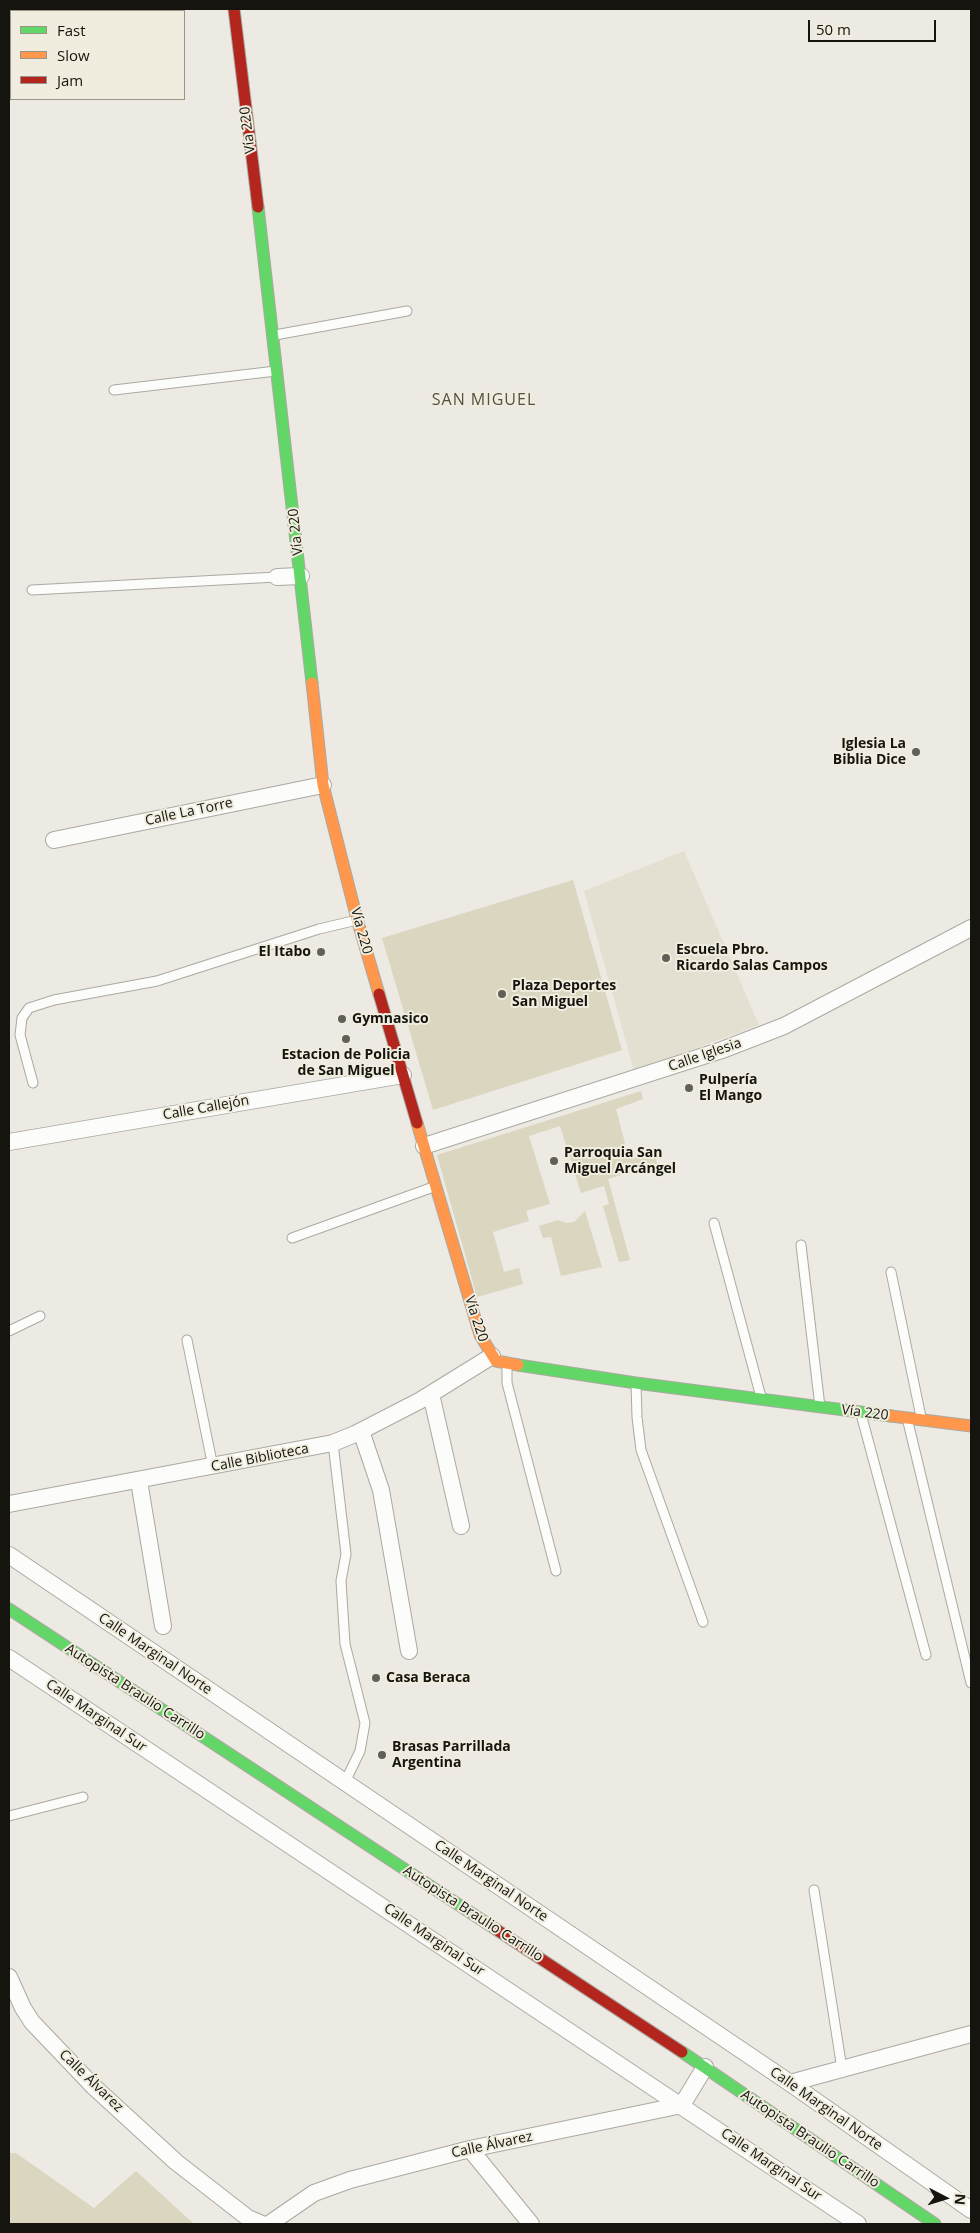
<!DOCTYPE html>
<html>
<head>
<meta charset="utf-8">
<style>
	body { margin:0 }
	#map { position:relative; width:980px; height:2233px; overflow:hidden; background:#eceae2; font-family:"Open Sans",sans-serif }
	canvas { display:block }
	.frame { position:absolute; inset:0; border:10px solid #15140e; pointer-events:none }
	.legend { position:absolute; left:10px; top:10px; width:175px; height:90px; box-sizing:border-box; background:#f0edde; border:1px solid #98968b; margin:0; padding:6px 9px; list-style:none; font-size:15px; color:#15140e }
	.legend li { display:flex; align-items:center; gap:10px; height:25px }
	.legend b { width:25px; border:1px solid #98968b }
	.north { position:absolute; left:920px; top:2173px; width:50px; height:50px; -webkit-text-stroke:4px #f0edde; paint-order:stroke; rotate:95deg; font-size:14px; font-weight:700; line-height:20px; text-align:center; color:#15140e }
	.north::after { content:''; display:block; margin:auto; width:18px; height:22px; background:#15140e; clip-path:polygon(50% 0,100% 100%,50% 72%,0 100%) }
	.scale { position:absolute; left:808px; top:20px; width:128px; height:22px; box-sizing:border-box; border:2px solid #15140e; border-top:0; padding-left:6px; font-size:15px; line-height:18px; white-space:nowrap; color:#15140e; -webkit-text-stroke:4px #f0edde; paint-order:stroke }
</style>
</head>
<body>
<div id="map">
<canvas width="980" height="2233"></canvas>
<div class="frame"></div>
<ul class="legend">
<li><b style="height:6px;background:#63d668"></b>Fast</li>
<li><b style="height:6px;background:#ff974d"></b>Slow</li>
<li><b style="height:6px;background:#b3261e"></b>Jam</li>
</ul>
<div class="north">N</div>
<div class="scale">50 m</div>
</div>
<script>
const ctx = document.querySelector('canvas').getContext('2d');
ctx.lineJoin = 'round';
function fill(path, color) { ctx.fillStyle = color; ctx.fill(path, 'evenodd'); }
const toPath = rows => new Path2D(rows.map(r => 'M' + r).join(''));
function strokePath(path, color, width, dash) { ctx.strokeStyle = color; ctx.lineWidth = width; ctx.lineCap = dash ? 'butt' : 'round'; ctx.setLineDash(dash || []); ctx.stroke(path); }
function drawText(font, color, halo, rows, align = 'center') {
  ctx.font = font + ' "Open Sans",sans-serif'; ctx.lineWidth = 4; ctx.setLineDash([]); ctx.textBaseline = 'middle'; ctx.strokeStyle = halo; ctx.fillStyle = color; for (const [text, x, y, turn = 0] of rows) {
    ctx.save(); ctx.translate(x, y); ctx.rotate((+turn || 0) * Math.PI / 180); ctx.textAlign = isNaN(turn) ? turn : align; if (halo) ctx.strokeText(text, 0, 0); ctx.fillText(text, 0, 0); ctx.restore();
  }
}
fill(toPath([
	[684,851,759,1025,634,1071,584,891]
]), '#e4e0d1');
fill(toPath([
	[573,880,622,1050,433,1110,382,938],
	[641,1091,643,1099,616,1109,629,1159,655,1153,657,1164,608,1179,630,1260,619,1262,603,1206,609,1204,604,1186,581,1193,560,1126,529,1136,550,1204,526,1211,529,1221,493,1232,504,1272,519,1268,523,1284,477,1297,437,1155],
	[585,1211,602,1267,561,1276,551,1237,543,1238,539,1226,558,1220,566,1223,574,1222],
	[9,2153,16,2153,94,2208,136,2171,194,2224,9,2224]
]), '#dad6c0');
const lane = toPath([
	[275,335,407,311],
	[114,390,276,371],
	[32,590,277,577],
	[33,1083,20,1035,22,1018,29,1008,54,1000,157,981,319,929,357,920],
	[714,1223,761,1397],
	[292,1238,436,1186],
	[801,1245,820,1407],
	[891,1272,921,1417],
	[9,1331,40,1316],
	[187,1340,213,1467],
	[507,1364,507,1383,556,1571],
	[636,1383,637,1417,641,1450,703,1622],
	[861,1414,926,1655],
	[907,1418,971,1683],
	[333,1443,346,1554,341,1581,345,1644,365,1723,360,1751,345,1782],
	[9,1816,83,1797],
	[814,1890,842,2069]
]);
const street = toPath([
	[277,577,301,576],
	[54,840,323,785],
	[9,1142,403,1075],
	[424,1146,722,1050,784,1026,971,928],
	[431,1394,461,1526],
	[361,1431,381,1490,409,1651],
	[139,1481,163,1626],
	[9,1504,333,1443,355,1434,421,1400,492,1356],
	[9,1555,790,2083,971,2210],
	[9,1658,858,2224],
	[9,1977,23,2008,32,2022,93,2086,176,2162,248,2218,262,2224],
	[790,2083,971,2034],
	[470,2149,531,2224],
	[269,2224,314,2193,350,2180,470,2149,682,2105,705,2067]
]);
const fast = toPath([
	[258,207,312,683],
	[518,1365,636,1383,891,1416],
	[9,1609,497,1930],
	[682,2052,935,2224]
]);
const slow = toPath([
	[312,683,323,785,357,919,379,994],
	[417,1123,480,1335,496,1361,518,1365],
	[891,1416,971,1426]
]);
const jam = toPath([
	[234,9,258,207],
	[379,994,417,1123],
	[497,1930,682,2052]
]);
strokePath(lane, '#aaa9a2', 11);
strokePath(street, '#aaa9a2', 18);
strokePath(fast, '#aaa9a2', 13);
strokePath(slow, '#aaa9a2', 13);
strokePath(jam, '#aaa9a2', 13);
strokePath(lane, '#fcfcfb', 9);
strokePath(street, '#fcfcfb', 16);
strokePath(fast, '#63d668', 11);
strokePath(slow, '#ff974d', 11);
strokePath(jam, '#b3261e', 11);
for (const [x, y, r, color] of [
	[916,752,5,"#605f58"],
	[321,952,5,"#605f58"],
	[666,958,5,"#605f58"],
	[502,994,5,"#605f58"],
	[342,1019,5,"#605f58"],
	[346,1039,5,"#605f58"],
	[689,1088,5,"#605f58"],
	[554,1161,5,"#605f58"],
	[376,1678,5,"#605f58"],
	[382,1755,5,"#605f58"]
]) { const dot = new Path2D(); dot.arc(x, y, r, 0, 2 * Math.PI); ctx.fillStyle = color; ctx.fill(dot); strokePath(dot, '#f0edde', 2); }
drawText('14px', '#15140e', '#f0edde', [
	["Vía 220",248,130,-97],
	["Vía 220",296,532,-96],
	["Calle La Torre",189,812,-12],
	["Vía 220",361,931,74],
	["Calle Iglesia",705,1055,-19],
	["Calle Callejón",206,1108,-10],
	["Vía 220",476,1319,72],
	["Vía 220",865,1413,7],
	["Calle Biblioteca",260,1458,-11],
	["Calle Marginal Norte",155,1654,34],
	["Autopista Braulio Carrillo",135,1692,33],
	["Calle Marginal Sur",96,1716,34],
	["Calle Marginal Norte",491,1881,34],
	["Autopista Braulio Carrillo",473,1914,33],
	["Calle Marginal Sur",434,1940,34],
	["Calle Álvarez",91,2081,44],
	["Calle Marginal Norte",826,2109,35],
	["Autopista Braulio Carrillo",810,2139,34],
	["Calle Álvarez",492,2145,-12],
	["Calle Marginal Sur",771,2165,34]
]);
drawText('bold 14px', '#15140e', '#f0edde', [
	["Iglesia La",906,744,"right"],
	["Biblia Dice",906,760,"right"],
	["Escuela Pbro.",676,950],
	["Ricardo Salas Campos",676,966],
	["El Itabo",311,952,"right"],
	["Plaza Deportes",512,986],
	["San Miguel",512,1002],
	["Gymnasico",352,1019],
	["Estacion de Policia",346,1055,"center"],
	["de San Miguel",346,1071,"center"],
	["Pulpería",699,1080],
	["El Mango",699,1096],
	["Parroquia San",564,1153],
	["Miguel Arcángel",564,1169],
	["Casa Beraca",386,1678],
	["Brasas Parrillada",392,1747],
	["Argentina",392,1763]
], 'left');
ctx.letterSpacing = '1px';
drawText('16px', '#545144', '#f0edde', [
	["SAN MIGUEL",484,400]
]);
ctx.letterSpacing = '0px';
</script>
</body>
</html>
